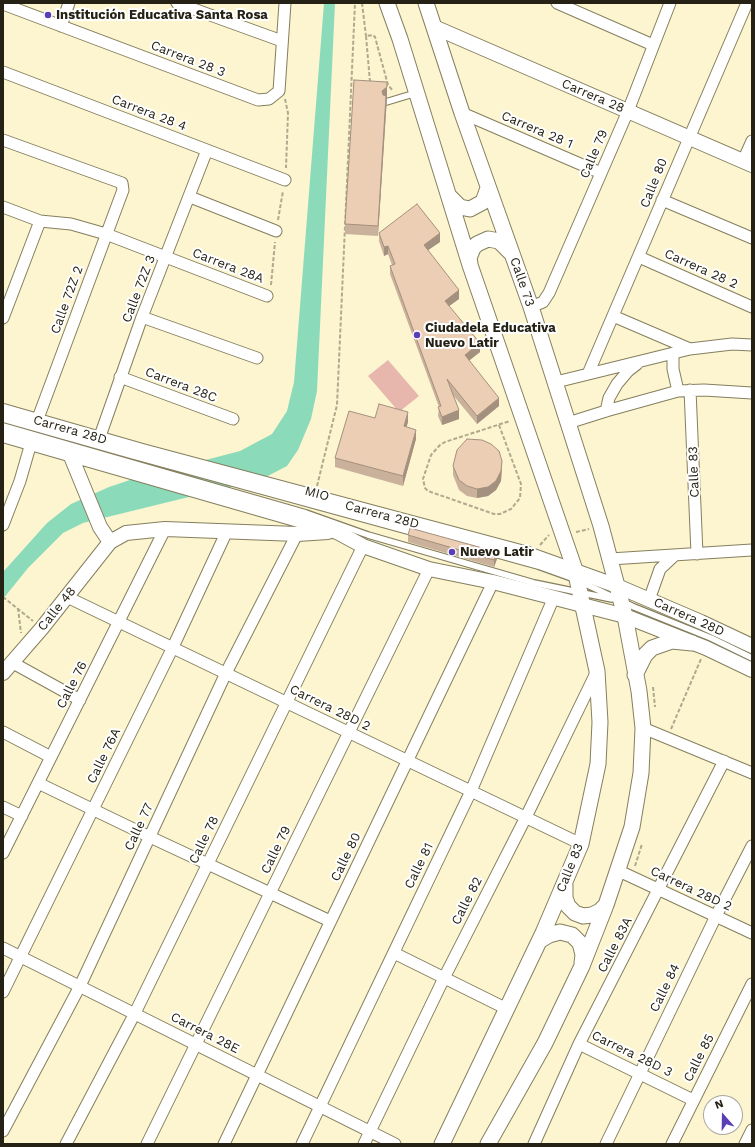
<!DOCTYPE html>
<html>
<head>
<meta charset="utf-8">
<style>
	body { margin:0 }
	#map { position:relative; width:755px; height:1147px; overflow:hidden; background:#fcf5d0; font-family:"Work Sans",sans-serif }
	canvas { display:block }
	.frame { position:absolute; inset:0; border:4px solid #252215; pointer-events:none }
	.north { position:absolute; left:703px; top:1095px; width:40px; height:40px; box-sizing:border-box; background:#fff; border:1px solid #a8a7a1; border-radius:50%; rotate:340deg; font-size:11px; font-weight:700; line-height:16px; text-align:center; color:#252215 }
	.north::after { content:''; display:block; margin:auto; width:14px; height:18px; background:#5a3eb6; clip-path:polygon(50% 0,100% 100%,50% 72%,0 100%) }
</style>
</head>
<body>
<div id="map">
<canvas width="755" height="1147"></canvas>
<div class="frame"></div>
<div class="north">N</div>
</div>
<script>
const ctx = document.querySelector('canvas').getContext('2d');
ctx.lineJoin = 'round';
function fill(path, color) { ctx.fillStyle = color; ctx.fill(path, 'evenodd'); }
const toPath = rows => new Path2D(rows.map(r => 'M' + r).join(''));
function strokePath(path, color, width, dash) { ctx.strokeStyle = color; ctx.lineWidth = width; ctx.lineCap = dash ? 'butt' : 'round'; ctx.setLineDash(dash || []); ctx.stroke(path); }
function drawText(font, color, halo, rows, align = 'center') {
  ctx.font = font + ' "Work Sans",sans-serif'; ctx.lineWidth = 4; ctx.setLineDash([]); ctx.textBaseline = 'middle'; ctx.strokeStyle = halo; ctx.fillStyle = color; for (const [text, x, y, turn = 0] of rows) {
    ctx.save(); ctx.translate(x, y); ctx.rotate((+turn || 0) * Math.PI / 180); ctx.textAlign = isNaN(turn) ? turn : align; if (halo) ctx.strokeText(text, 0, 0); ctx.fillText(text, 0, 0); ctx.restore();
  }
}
fill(toPath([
	[388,360,419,396,399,412,368,376]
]), '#e7b7ae');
fill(toPath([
	[324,3,335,3,317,391,311,419,298,450,287,466,262,479,83,523,63,533,28,568,3,599,3,572,47,523,71,504,109,487,133,479,240,451,272,434,287,411,294,382]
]), '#8bdbbb');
const service = toPath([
	[386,102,416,93],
	[3,419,130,455,415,533],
	[3,426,306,513,368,535,534,583,612,599],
	[491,553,538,566,577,580,634,607,711,638,752,658]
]);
const minor = toPath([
	[177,3,282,41],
	[557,3,653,45],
	[3,4,258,100,269,99,279,91,285,3],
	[61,26,69,3],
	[3,72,285,180],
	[462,113,601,173],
	[3,140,122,183,123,190,37,421],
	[743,161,752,141],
	[190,197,276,231],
	[662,200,752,238],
	[3,207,40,221,71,224,106,234,267,296],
	[639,257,752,307],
	[531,307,543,302,549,293,628,111,670,3],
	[613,316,690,349],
	[142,317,257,358],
	[3,318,40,221],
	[673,353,673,369,678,391],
	[588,374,747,3],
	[120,377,233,419],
	[556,382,690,349,732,344,752,345],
	[690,390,697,554],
	[606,411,609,398,617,384,628,371,637,364],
	[568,423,606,411,678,391,704,390,752,393],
	[99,439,142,317,207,150],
	[3,525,20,481,31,443],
	[610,559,752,550],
	[67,597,581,844],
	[649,600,660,569,675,555],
	[13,663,80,700],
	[643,728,752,773],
	[3,732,51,757],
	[38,783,150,837,330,921],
	[3,807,22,816],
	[3,853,165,529],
	[619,871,752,933],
	[3,948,395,1144],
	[394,953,507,1009],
	[3,992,173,647,227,531],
	[579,1044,693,1100],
	[3,1131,80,986,226,673,297,534],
	[66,1144,135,1013,363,546],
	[147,1144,429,569],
	[224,1144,493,582],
	[302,1144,471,791,554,597],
	[364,1144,444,978,526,817,597,671],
	[534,1144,579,1044,724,761],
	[606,1144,716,916,752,846],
	[672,1144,752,984],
	[745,1144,752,1130]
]);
const tertiary = toPath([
	[434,27,752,165],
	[3,411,142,451,528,554,617,586,701,622,752,646],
	[3,435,302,521,337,532,363,546,429,569,493,582,625,616,706,648,752,670],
	[70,454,100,527,110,542],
	[3,673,42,628,110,542,126,533,165,529,297,534,328,532]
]);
const secondary = toPath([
	[387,3,400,39,470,265,575,570,597,671,600,722,598,764,581,844,543,933,442,1144],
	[426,3,462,113,531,307,601,526,625,616,639,691,643,728,641,773,632,827,606,905,582,966,545,1043,488,1144],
	[450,197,460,207,470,209,483,202,488,188],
	[470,264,469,258,473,248,477,244,488,239,499,241,511,253],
	[635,675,645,655,652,648,672,641,692,643],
	[565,885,565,898,568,906,575,913,583,916,592,915,600,911,606,905],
	[539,941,549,935,560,932,572,935,580,943,583,955,582,963]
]);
strokePath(service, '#857f5e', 8);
strokePath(minor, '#857f5e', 13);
strokePath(tertiary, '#857f5e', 16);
strokePath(secondary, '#857f5e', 17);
strokePath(toPath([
	[362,3,366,36],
	[370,82,366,36,373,35,375,37,388,85,393,91],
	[285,99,288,113,286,168],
	[278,220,283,191],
	[271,285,275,242],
	[499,425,521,484,520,498,511,509,500,514,494,514,428,491,425,488,423,479,431,455,440,445,445,442,510,421],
	[317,486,337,405,355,3],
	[576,532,589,529],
	[540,545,549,535],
	[3,597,33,621],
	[18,608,21,633],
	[653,687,655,707],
	[671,729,701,659],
	[635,866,642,844]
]), '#afa98d', 2, [4, 2]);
strokePath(service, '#fff', 5.5);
strokePath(minor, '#fff', 11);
strokePath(tertiary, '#fff', 14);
strokePath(secondary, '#fff', 15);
fill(toPath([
	[354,80,387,97,378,236,345,234,345,224],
	[379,233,440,242,428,250,459,299,449,306,480,352,469,360,499,406,477,424,453,395,459,419,442,425,438,416,439,407,390,274,390,266,392,265,388,254,384,256,379,241],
	[408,422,406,427,416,439,403,486,335,467,335,458],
	[453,466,502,470,501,481,496,490,488,496,477,498,467,496,459,490,453,475],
	[408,535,497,559,494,567,408,542]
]), '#cab19b');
fill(toPath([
	[387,82,387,97,378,236,382,91],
	[440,233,440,242,424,253,424,245],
	[388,246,388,254,384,256,384,247],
	[459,290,459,299,445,309,445,301],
	[480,343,480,352,465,364,465,355],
	[499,398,499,406,477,424,477,416],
	[459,410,459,419,442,425,442,417],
	[408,412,408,422,404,436,404,426],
	[416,430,416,439,403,486,403,476],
	[502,461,501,481,496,490,488,496,477,498,477,489],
	[497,552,497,559,494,567,494,560]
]), '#a4907e');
const building = toPath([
	[354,80,387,82,387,87,382,91,383,95,386,96,378,226,345,224,354,80],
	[417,204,440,233,424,245,459,290,445,301,480,343,465,355,499,398,477,416,447,379,459,410,442,417,438,407,441,406,390,266,395,264,388,246,384,247,379,233,417,204],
	[379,404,408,412,404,426,416,430,403,476,335,458,349,411,375,418,379,404],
	[467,439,482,440,491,444,499,451,502,461,501,471,496,481,488,487,477,489,467,486,459,480,453,466,457,450,467,439],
	[410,528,497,552,494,560,408,535,410,528]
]);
fill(building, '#ebceb4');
strokePath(building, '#a4907e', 1);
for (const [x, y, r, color] of [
	[48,15,4,"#5a3eb6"],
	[417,335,4,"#5a3eb6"],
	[452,552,4,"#5a3eb6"]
]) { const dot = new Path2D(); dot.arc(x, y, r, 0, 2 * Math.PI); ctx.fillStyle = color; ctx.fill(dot); strokePath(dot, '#fff', 1.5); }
drawText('bold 13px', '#252215', '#fff', [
	["Institución Educativa Santa Rosa",56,15],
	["Ciudadela Educativa",425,328],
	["Nuevo Latir",425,343],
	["Nuevo Latir",460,552]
], 'left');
drawText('13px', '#252215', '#fff', [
	["Carrera 28 3",188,59,21],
	["Carrera 28",593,96,23],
	["Carrera 28 4",149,113,21],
	["Carrera 28 1",537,130,23],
	["Calle 79",594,154,-67],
	["Calle 80",654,183,-68],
	["Carrera 28A",228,266,21],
	["Carrera 28 2",701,269,24],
	["Calle 73",522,282,71],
	["Calle 72Z 3",139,289,-69],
	["Calle 72Z 2",67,300,-70],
	["Carrera 28C",181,385,21],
	["Carrera 28D",70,430,16],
	["Calle 83",694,472,-92],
	["MIO",317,494,15],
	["Carrera 28D",382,515,15],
	["Calle 48",57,609,-51],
	["Carrera 28D",689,617,24],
	["Calle 76",72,685,-63],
	["Carrera 28D 2",330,708,26],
	["Calle 76A",104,756,-64],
	["Calle 77",139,827,-65],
	["Calle 78",204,840,-64],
	["Calle 79",276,850,-64],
	["Calle 80",346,857,-64],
	["Calle 81",419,866,-64],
	["Calle 83",570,868,-68],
	["Carrera 28D 2",691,889,25],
	["Calle 82",467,901,-63],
	["Calle 83A",615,945,-63],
	["Calle 84",665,988,-64],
	["Carrera 28E",205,1033,27],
	["Carrera 28D 3",632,1054,26],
	["Calle 85",699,1058,-63]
]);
</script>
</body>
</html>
